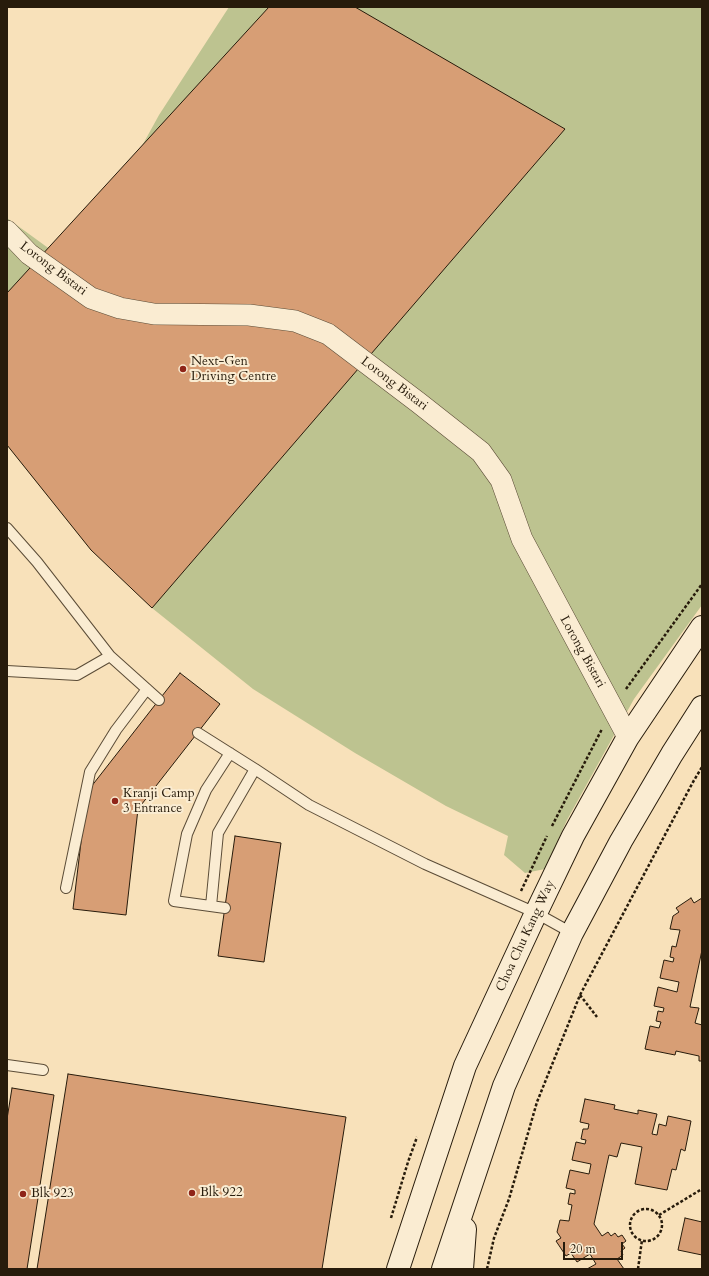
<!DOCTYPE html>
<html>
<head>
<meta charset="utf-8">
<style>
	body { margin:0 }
	#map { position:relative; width:709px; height:1276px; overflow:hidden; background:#f8e1ba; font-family:Cardo,serif }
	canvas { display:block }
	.frame { position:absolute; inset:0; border:8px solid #271b0b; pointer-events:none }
	.scale { position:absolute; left:563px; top:1242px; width:60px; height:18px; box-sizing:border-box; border:2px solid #271b0b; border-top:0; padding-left:5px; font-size:12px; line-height:14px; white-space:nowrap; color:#271b0b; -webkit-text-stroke:3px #faecd2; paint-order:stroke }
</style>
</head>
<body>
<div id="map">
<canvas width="709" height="1276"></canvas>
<div class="frame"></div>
<div class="scale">20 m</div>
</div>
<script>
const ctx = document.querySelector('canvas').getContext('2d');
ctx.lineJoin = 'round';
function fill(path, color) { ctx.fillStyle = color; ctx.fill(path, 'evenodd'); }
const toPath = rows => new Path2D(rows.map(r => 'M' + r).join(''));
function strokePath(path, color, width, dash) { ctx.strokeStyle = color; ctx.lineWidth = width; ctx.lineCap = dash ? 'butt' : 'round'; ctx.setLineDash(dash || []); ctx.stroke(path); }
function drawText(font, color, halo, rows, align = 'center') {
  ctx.font = font + ' Cardo,serif'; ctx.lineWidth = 4; ctx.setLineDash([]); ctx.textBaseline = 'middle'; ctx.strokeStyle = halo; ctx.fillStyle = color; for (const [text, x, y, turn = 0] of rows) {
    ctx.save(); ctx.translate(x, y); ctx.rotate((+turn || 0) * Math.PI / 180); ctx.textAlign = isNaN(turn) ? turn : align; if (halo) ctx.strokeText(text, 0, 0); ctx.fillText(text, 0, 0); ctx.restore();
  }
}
fill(toPath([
	[229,7,702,7,702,605,634,699,567,820,545,869,525,873,504,855,508,836,446,806,355,753,253,689,152,608,91,550,7,445,7,218,73,266,115,195,159,115]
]), '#bdc390');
const building = toPath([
	[269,7,355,7,565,129,152,608,91,550,7,445,7,293,269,7],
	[180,673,220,704,138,809,126,915,73,909,87,792,180,673],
	[235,836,281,843,264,962,218,956,235,836],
	[691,898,694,903,702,898,702,950,690,1007,699,1008,695,1023,702,1025,702,1061,699,1061,699,1056,676,1051,675,1055,645,1049,650,1026,659,1028,661,1022,656,1021,658,1011,663,1012,664,1008,654,1006,658,987,677,992,679,982,660,978,664,960,673,962,674,958,670,957,672,946,676,947,680,930,670,929,673,916,679,912,676,908,691,898],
	[68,1074,346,1117,322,1269,37,1269,68,1074],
	[12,1088,54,1095,27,1269,7,1269,7,1119,12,1088],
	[585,1099,615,1105,614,1109,638,1114,638,1110,657,1114,652,1134,657,1135,659,1124,666,1126,668,1116,691,1121,685,1151,681,1149,676,1170,672,1169,667,1190,635,1184,642,1147,621,1143,617,1157,609,1155,594,1224,602,1236,608,1232,611,1236,615,1233,618,1237,622,1235,626,1241,622,1244,625,1248,621,1251,623,1255,617,1259,624,1269,587,1269,596,1264,590,1254,577,1262,571,1253,566,1256,556,1241,561,1238,557,1232,560,1220,569,1221,572,1205,568,1204,570,1193,575,1194,575,1190,566,1188,570,1170,589,1174,591,1164,572,1160,576,1142,585,1144,586,1140,581,1139,583,1129,588,1129,589,1124,580,1122,585,1099],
	[685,1218,702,1222,702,1255,678,1250,685,1218]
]);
fill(building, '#d79e75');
strokePath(building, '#271b0b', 1);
const lane = toPath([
	[7,528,37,562,110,656,159,700],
	[7,671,77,675,110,656],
	[198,733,255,769,309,805,425,864,536,913,572,933],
	[66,888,90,772,116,730,147,689],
	[211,906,218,833,255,769],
	[225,908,174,901,187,834,206,790,230,753],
	[7,1065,43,1070]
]);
const street = toPath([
	[7,231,29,254,91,298,120,308,154,314,249,315,295,321,328,334,419,403,481,452,501,480,522,539,628,737]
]);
const secondary = toPath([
	[398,1269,465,1066,536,913,573,836,628,737,702,627],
	[443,1269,504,1086,572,933,621,841,672,754,702,707],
	[462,1269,465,1229]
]);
strokePath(lane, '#5b4c37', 12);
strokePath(street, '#5b4c37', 22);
strokePath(secondary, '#271b0b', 24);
strokePath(toPath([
	[626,689,702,584],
	[552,826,602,729],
	[521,891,547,836],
	[580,995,597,1017],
	'630 1225a16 16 0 1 1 32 0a16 16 0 1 1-32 0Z',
	[659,1215,702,1189],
	[391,1218,408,1162,417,1137],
	[487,1269,494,1238,509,1199,537,1102,580,995,693,782,702,767],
	[638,1269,642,1240]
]), '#271b0b', 2.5, [3, 2]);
strokePath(lane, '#faecd2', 10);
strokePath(street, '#faecd2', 21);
strokePath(secondary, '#faecd2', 22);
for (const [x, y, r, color] of [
	[183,369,4,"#8f2418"],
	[115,801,4,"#8f2418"],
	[192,1193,4,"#8f2418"],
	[23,1194,4,"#8f2418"]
]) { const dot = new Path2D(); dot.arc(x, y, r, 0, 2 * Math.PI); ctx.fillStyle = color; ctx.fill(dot); strokePath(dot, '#faecd2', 1.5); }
drawText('13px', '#271b0b', '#faecd2', [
	["Lorong Bistari",53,269,37],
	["Lorong Bistari",394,384,37],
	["Lorong Bistari",582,652,61],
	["Choa Chu Kang Way",526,936,-65]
]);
drawText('13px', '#271b0b', '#faecd2', [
	["Next-Gen",191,362],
	["Driving Centre",191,377],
	["Kranji Camp",123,794],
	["3 Entrance",123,809],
	["Blk 922",200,1193],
	["Blk 923",31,1194]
], 'left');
</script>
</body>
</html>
